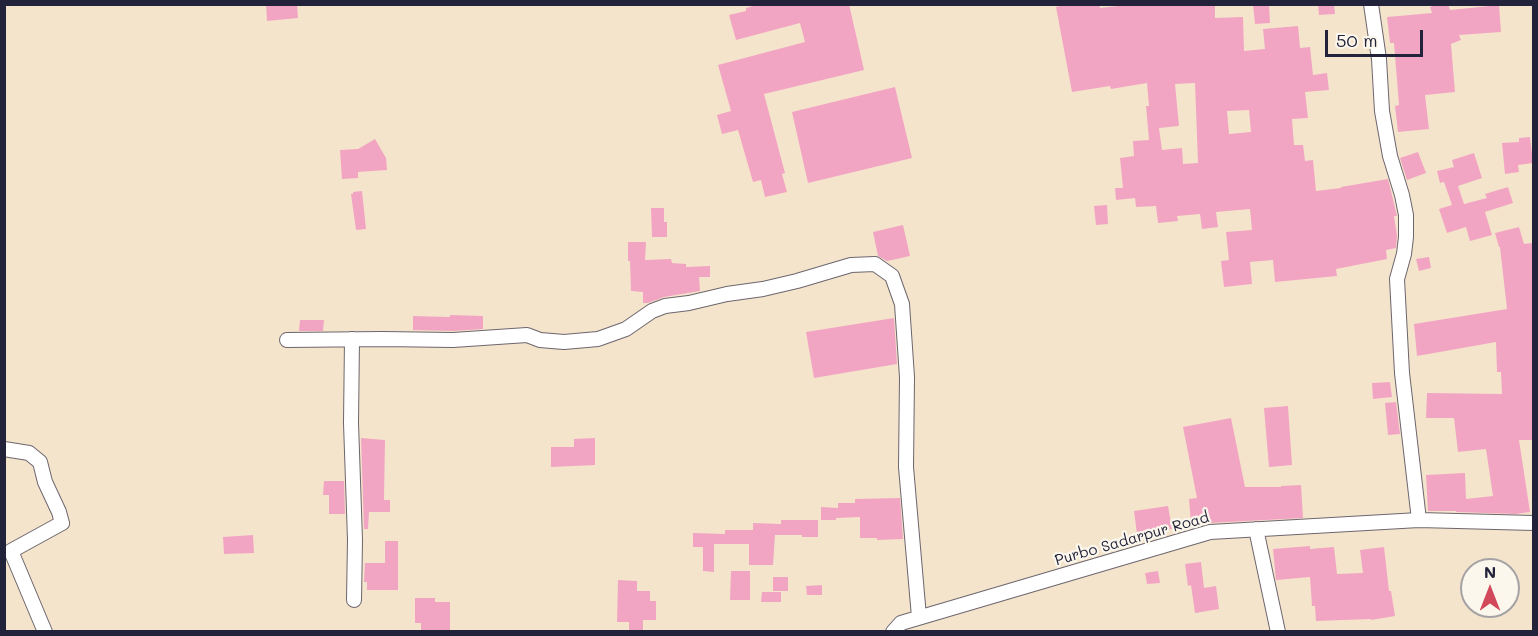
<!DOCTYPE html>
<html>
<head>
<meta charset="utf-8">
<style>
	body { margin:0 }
	#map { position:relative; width:1538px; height:636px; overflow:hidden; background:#f5e4cc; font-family:Mali,sans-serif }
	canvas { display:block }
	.frame { position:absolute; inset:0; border:6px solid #22223b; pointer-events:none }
	.north { position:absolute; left:1460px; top:558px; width:60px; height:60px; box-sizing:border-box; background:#fbf7ec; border:2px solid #a4a2a5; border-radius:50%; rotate:0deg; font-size:16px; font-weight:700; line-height:24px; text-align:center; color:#22223b }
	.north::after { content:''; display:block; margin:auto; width:21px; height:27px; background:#d1495b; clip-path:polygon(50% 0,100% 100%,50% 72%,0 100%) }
	.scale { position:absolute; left:1325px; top:30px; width:98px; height:27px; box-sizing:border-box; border:3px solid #22223b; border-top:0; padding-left:8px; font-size:18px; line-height:21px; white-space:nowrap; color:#22223b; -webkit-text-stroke:4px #fbf7ec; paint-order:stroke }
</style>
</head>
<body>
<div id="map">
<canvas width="1538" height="636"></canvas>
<div class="frame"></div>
<div class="north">N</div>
<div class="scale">50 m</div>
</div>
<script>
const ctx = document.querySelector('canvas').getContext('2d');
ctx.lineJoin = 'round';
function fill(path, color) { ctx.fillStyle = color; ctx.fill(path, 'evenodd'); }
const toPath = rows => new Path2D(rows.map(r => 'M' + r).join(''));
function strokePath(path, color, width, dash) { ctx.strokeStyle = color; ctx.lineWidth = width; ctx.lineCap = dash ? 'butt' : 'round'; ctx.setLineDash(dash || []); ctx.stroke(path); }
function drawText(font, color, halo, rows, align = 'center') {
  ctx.font = font + ' Mali,sans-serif'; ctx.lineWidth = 4.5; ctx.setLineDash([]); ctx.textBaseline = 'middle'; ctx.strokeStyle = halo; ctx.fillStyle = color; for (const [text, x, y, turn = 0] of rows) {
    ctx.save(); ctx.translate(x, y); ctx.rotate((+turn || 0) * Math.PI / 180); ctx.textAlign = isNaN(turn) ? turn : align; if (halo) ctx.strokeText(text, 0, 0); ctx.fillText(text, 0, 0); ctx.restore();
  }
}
fill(toPath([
	[266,4,297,4,298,18,267,21],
	[760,4,849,4,864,70,764,94,785,173,782,174,787,192,765,197,761,180,753,182,738,130,722,134,717,115,731,111,718,65,805,42,800,23,736,40,729,15,746,11,746,8],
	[1068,4,1099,4,1100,8,1136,4,1215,4,1215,18,1243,17,1244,51,1265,49,1263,29,1298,26,1300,48,1310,47,1313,75,1327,73,1329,90,1305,92,1308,118,1292,119,1294,145,1303,145,1305,161,1313,160,1316,191,1341,188,1341,187,1388,179,1397,216,1394,216,1397,236,1396,248,1386,250,1387,259,1336,269,1337,276,1275,282,1273,260,1250,262,1252,284,1224,287,1221,261,1229,260,1226,232,1252,230,1250,209,1216,212,1218,227,1202,229,1200,214,1177,216,1178,221,1158,223,1156,206,1136,207,1135,198,1116,200,1115,188,1123,188,1120,158,1134,156,1133,141,1149,140,1146,106,1149,106,1147,83,1111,89,1110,86,1072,92,1056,7],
	[1195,83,1198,163,1183,164,1182,148,1162,150,1159,128,1179,126,1175,84],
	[1249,110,1251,132,1229,134,1227,111],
	[1253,4,1269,4,1270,23,1255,24],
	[1318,4,1334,4,1335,14,1319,15],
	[1437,4,1448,4,1450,10,1499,5,1501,32,1459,35,1461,40,1451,44,1455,92,1425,95,1429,129,1398,132,1395,106,1399,105,1394,43,1390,43,1387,17,1432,13,1430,7],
	[895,87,912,158,808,183,792,112],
	[1530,137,1533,163,1518,165,1519,172,1505,174,1502,143,1519,142,1519,138],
	[375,139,386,158,387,170,358,172,358,178,342,179,340,150,358,149],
	[1418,152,1426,173,1407,180,1400,158],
	[1474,153,1482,178,1458,186,1464,204,1487,198,1485,194,1508,187,1513,203,1485,212,1492,235,1470,241,1466,227,1447,233,1439,209,1452,205,1444,182,1440,183,1437,171,1454,167,1452,160],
	[362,191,366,229,356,230,351,194,353,194,353,192],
	[1107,205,1108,224,1096,225,1094,206],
	[651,208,664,208,664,222,667,222,667,237,652,237],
	[903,225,910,256,887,261,878,256,873,232],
	[1519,227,1524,244,1533,243,1533,440,1519,440,1530,512,1516,514,1456,512,1456,511,1428,511,1426,475,1465,473,1466,499,1493,496,1486,449,1458,452,1454,418,1426,418,1427,393,1502,394,1501,372,1497,372,1496,342,1417,356,1414,324,1507,309,1500,247,1499,247,1495,233],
	[628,242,646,242,645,260,671,259,672,263,686,264,686,267,710,266,710,277,699,277,700,291,664,297,648,303,643,303,643,292,631,291,630,261,628,261],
	[1429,257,1431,268,1419,271,1416,259],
	[450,315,483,316,483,329,453,331,413,330,413,316,450,317],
	[894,318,897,364,814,378,806,332],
	[300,320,324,320,323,331,299,331],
	[1390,382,1392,397,1373,399,1372,383],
	[1396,402,1400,434,1388,435,1385,403],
	[1288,406,1292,465,1269,467,1264,408],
	[1231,418,1245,487,1281,487,1281,486,1301,485,1303,518,1191,524,1189,499,1197,498,1183,427],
	[361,438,385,440,384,500,390,500,390,512,369,512,368,529,364,529],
	[595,438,595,465,551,467,551,447,574,447,574,439],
	[324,481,344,481,345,514,329,514,329,495,323,495],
	[900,498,903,539,877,540,877,538,860,538,860,517,836,518,836,520,821,520,821,507,838,508,838,503,855,503,855,499],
	[1168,506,1172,529,1137,534,1134,511],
	[781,520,818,520,818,537,802,537,802,535,775,535,773,565,749,565,749,544,714,544,714,572,703,571,703,547,693,547,693,533,725,534,725,530,753,530,753,523,781,524],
	[253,535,254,553,224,554,223,537],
	[385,541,398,541,398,590,367,590,367,582,364,582,365,563,385,563],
	[1310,546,1310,549,1334,547,1337,574,1363,573,1360,550,1384,547,1389,591,1391,591,1395,616,1371,620,1371,619,1316,621,1315,606,1312,606,1310,577,1276,580,1273,549],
	[1201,562,1204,588,1216,586,1219,609,1195,613,1191,585,1188,586,1185,564],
	[731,571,750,571,750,600,730,600],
	[1158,571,1160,583,1147,584,1145,573],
	[773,577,788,577,788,591,773,591],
	[618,580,637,581,637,591,650,591,650,601,656,601,656,620,643,620,643,632,629,632,629,622,617,622],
	[822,585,822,595,807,595,806,586],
	[762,592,781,592,781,602,761,602],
	[415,598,435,598,435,602,450,602,450,632,421,632,421,623,415,623]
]), '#f2a5c3');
const minor = toPath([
	[1371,4,1379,59,1382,111,1390,156,1402,195,1406,215,1406,237,1404,254,1397,279,1402,373,1419,520],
	[352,339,351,423,355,540,354,600],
	[287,340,382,339,453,340,527,335,540,340,564,342,598,339,626,329,652,311,665,306,689,303,727,294,763,289,797,281,851,265,875,264,892,276,902,304,907,377,906,467,919,617],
	[4,449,29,453,40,462,45,482,59,512,62,523,11,551,45,632],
	[1256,529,1278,632],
	[893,632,901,623,1210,532,1419,520,1534,523]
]);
strokePath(minor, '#6c666e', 16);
strokePath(minor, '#fff', 14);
drawText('15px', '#22223b', '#fbf7ec', [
	["Purbo Sadarpur Road",1132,539,-16]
]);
</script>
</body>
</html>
